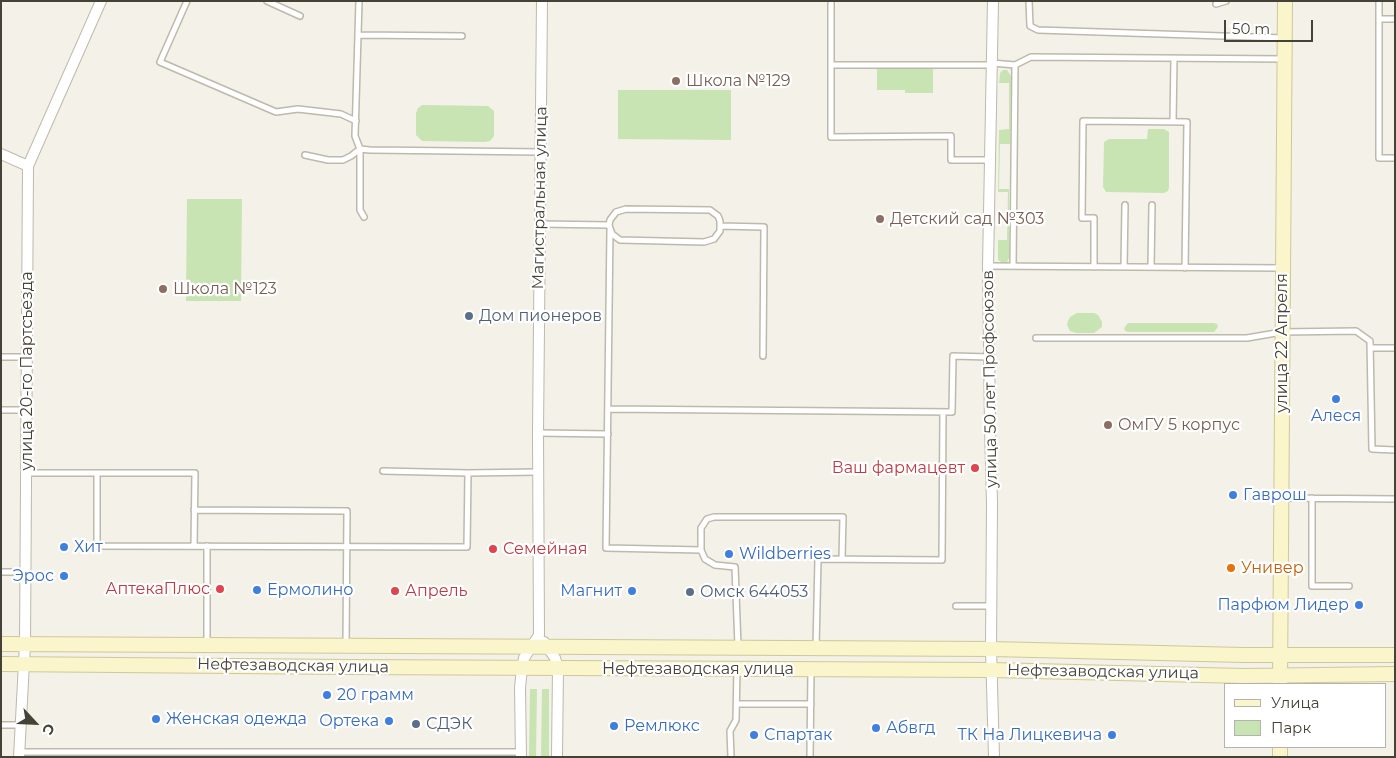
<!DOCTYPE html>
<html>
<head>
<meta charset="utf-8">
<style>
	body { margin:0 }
	#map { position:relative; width:1396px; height:758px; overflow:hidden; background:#f3f1e8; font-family:Montserrat,sans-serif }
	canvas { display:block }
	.frame { position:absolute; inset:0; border:2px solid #454237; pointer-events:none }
	.legend { position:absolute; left:1224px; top:683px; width:162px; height:65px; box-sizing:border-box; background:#fff; border:1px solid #b5b3af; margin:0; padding:6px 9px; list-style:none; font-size:15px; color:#454237 }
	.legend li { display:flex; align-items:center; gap:10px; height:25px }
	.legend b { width:25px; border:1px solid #b5b3af }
	.north { position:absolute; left:10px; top:698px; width:50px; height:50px; -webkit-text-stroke:4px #fff; paint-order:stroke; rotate:115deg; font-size:14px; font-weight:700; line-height:20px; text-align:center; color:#454237 }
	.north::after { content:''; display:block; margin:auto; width:18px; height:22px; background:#454237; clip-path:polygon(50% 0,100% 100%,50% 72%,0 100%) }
	.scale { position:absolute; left:1224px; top:20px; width:89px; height:22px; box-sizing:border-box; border:2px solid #454237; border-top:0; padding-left:6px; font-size:15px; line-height:18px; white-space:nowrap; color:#454237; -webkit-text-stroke:4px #fff; paint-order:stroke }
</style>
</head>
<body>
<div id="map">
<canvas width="1396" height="758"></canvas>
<div class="frame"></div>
<ul class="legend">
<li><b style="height:6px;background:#faf5ca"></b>Улица</li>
<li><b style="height:14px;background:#c8e4b3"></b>Парк</li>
</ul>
<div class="north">С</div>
<div class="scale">50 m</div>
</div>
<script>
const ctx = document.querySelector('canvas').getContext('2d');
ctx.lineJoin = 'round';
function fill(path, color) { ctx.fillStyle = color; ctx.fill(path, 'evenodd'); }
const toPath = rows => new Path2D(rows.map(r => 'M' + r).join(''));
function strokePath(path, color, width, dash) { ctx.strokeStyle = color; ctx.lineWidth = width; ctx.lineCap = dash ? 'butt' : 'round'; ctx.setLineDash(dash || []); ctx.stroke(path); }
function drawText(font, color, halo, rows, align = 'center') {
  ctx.font = font + ' Montserrat,sans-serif'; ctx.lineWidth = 4.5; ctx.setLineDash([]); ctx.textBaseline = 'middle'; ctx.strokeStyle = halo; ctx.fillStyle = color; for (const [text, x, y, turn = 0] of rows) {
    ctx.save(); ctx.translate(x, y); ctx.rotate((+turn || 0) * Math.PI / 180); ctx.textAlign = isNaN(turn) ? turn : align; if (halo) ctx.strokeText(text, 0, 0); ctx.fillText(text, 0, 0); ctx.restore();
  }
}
fill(toPath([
	[877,68,933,68,933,93,905,93,905,90,877,90],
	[1003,70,1007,70,1011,76,1010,144,1000,144,999,189,1009,189,1009,258,1007,262,1003,263,998,260,998,240,1007,240,1008,192,998,192,999,130,1009,129,1009,83,999,83,1000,73],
	[618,90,731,90,731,140,618,139],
	[422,105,488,106,494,111,494,136,490,141,485,142,422,141,416,135,416,113,418,108],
	[1148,129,1164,129,1169,132,1169,187,1168,191,1164,193,1106,192,1103,187,1104,142,1109,139,1147,139],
	[187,199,242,199,241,301,186,301],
	[1077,313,1094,313,1098,315,1102,322,1102,327,1094,333,1076,333,1070,331,1067,325,1068,321,1070,317],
	[1128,323,1214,323,1217,324,1218,327,1214,332,1128,332,1125,331,1124,328],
	[530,689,537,689,536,757,529,757],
	[542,689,549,689,549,757,541,757]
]), '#c8e4b3');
const lane = toPath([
	[187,1,160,62,276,112,298,109,341,114,356,121],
	[267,1,300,16],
	[359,1,355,136,360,149,370,150,541,152],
	[831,1,831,137,951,136,951,160,990,160],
	[1029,1,1030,26,1038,30,1284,38],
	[1379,1,1379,158,1395,158],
	[1216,4,1226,1],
	[1379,19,1395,19],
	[358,35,462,36],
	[992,63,1015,65,1031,57,1284,59],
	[831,65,991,65],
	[1173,122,1174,58],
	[360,149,360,210,364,217],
	[305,155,328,160,343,160,351,156,360,149],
	[626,209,710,210,718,216,720,221,720,231,714,239,704,242,620,240,612,234,609,225,610,220,616,212,626,209],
	[540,224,609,225],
	[720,226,764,227,763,356],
	[610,230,606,548,701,550],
	[988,266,1282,268],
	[1013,266,1015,65],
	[1094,267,1094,218,1082,218,1083,121,1187,122,1185,268],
	[1124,267,1125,205],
	[1151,267,1152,205],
	[1036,338,1247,338,1282,332,1356,331,1370,341,1372,449,1395,450],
	[1370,348,1395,348],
	[1,357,27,357],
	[608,409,952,412,953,356,989,357],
	[1,410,26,410],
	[538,433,608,434],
	[383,471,468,473,538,472],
	[26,473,195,473,194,546],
	[97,473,97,546,467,547,468,473],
	[1283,498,1395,499],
	[1312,498,1312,586,1349,586],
	[194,510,347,511,346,646],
	[1,572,25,572],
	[956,606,991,606],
	[207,643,207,546],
	[738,646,735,567,715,565,705,559,701,550,701,528,707,519,714,517,843,517,842,559],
	[816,648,818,559,942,560,943,412],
	[737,704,811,704],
	[1,725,20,725],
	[19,752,521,752],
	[731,757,730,731,736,720,737,669],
	[810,757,811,669]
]);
const street = toPath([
	[993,1,988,266,990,426,992,503,991,649,994,757],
	[1,154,28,166],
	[544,642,555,658,558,668,557,757],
	[19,757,25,644,28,166,101,1],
	[521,757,520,688,522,668,524,658,539,635,538,433,542,1]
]);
const secondary = toPath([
	[1,644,991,649,1244,655,1395,655],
	[1,664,349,667,991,670,1244,676,1395,674],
	[1280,683,1285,1],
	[1280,757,1280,747]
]);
strokePath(lane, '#bdb9ab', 8);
strokePath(street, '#bdb9ab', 12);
strokePath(secondary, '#cfc89a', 16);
strokePath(lane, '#fff', 5);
strokePath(street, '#fff', 10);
strokePath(secondary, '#faf5ca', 14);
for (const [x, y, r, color] of [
	[676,81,5,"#8d6e63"],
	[880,219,5,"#8d6e63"],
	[163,289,5,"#8d6e63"],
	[469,316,5,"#5c6f8a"],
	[1336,399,5,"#3f7fe0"],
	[1108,425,5,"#8d6e63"],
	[975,468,5,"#e0444e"],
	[1233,495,5,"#3f7fe0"],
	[64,547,5,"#3f7fe0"],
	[493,549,5,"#e0444e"],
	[729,554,5,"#3f7fe0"],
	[1231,568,5,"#e8710a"],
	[64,576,5,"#3f7fe0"],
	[220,589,5,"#e0444e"],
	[257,590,5,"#3f7fe0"],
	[395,591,5,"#e0444e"],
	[632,591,5,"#3f7fe0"],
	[690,592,5,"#5c6f8a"],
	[1359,605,5,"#3f7fe0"],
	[327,695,5,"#3f7fe0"],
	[156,719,5,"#3f7fe0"],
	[389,721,5,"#3f7fe0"],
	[416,724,5,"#5c6f8a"],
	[614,726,5,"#3f7fe0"],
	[876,728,5,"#3f7fe0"],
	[754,735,5,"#3f7fe0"],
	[1112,735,5,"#3f7fe0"]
]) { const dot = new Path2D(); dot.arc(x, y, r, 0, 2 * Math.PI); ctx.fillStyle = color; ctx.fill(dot); strokePath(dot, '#fff', 2); }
drawText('16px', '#785e54', '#fff', [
	["Школа №129",686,81],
	["Детский сад №303",890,219],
	["Школа №123",173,289],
	["ОмГУ 5 корпус",1118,425]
], 'left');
drawText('16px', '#454237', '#fff', [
	["Магистральная улица",540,198,-89],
	["улица 22 Апреля",1282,343,-90],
	["улица 20-го Партсъезда",27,371,-90],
	["улица 50 лет Профсоюзов",990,379,-91],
	["Нефтезаводская улица",293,666,1],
	["Нефтезаводская улица",698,669],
	["Нефтезаводская улица",1103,672,1]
]);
drawText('16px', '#4e5e75', '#fff', [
	["Дом пионеров",479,316],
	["Омск 644053",700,592],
	["СДЭК",426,724]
], 'left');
drawText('16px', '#366cbe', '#fff', [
	["Алеся",1336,416,"center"],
	["Гаврош",1243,495],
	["Хит",74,547],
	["Wildberries",739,554],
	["Эрос",54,576,"right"],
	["Ермолино",267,590],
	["Магнит",622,591,"right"],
	["Парфюм Лидер",1349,605,"right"],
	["20 грамм",337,695],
	["Женская одежда",166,719],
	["Ортека",379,721,"right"],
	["Ремлюкс",624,726],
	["Абвгд",886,728],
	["Спартак",764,735],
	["ТК На Лицкевича",1102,735,"right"]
], 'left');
drawText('16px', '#be3a42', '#fff', [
	["Ваш фармацевт",965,468],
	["Семейная",503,549,"left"],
	["АптекаПлюс",210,589],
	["Апрель",405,591,"left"]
], 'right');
drawText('16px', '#c56008', '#fff', [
	["Универ",1241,568]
], 'left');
</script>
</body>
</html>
